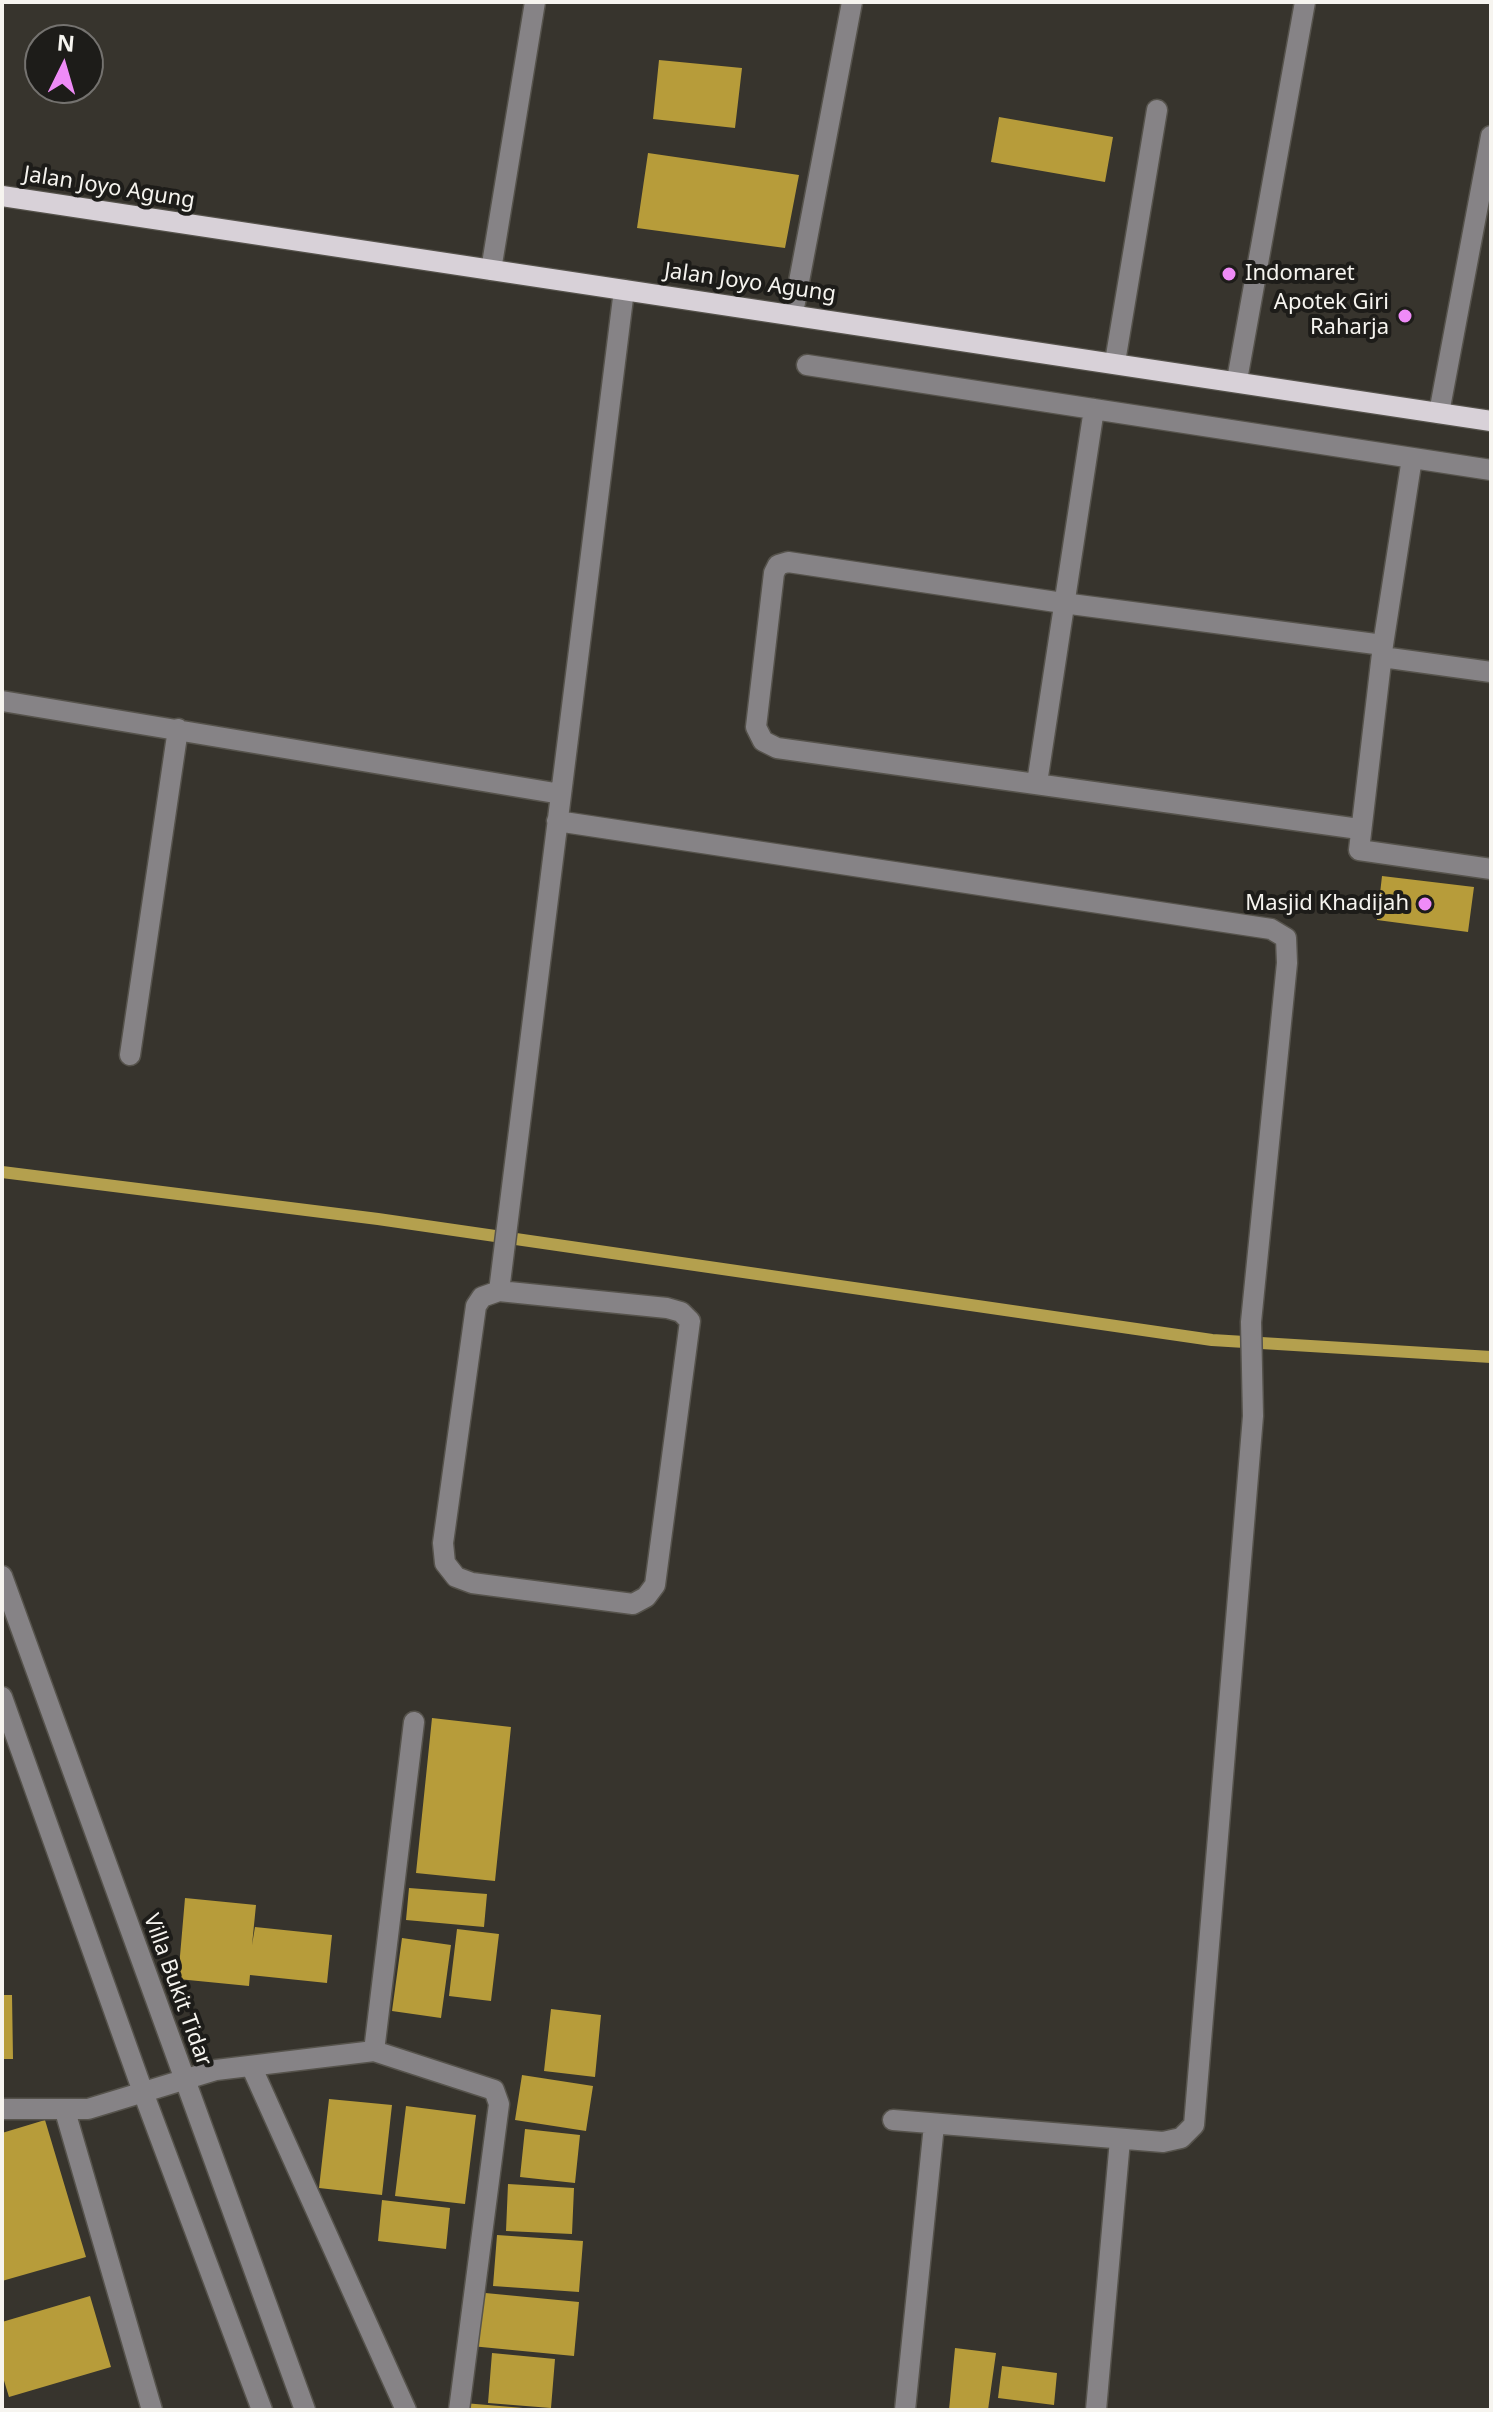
<!DOCTYPE html>
<html>
<head>
<meta charset="utf-8">
<style>
	body { margin:0 }
	#map { position:relative; width:1493px; height:2412px; overflow:hidden; background:#37342d; font-family:"Noto Sans",sans-serif }
	canvas { display:block }
	.frame { position:absolute; inset:0; border:4px solid #f6f4ef; pointer-events:none }
	.north { position:absolute; left:24px; top:24px; width:80px; height:80px; box-sizing:border-box; background:#1d1c19; border:2px solid #74726f; border-radius:50%; rotate:5deg; font-size:22px; font-weight:700; line-height:32px; text-align:center; color:#f6f4ef }
	.north::after { content:''; display:block; margin:auto; width:28px; height:36px; background:#ef8bf7; clip-path:polygon(50% 0,100% 100%,50% 72%,0 100%) }
</style>
</head>
<body>
<div id="map">
<canvas width="1493" height="2412"></canvas>
<div class="frame"></div>
<div class="north">N</div>
</div>
<script>
const ctx = document.querySelector('canvas').getContext('2d');
ctx.lineJoin = 'round';
const toPath = rows => new Path2D(rows.map(r => 'M' + r).join(''));
function strokePath(path, color, width, dash) { ctx.strokeStyle = color; ctx.lineWidth = width; ctx.lineCap = dash ? 'butt' : 'round'; ctx.setLineDash(dash || []); ctx.stroke(path); }
function fill(path, color) { ctx.fillStyle = color; ctx.fill(path, 'evenodd'); }
function drawText(font, color, halo, rows, align = 'center') {
  ctx.font = font + ' "Noto Sans",sans-serif'; ctx.lineWidth = 8; ctx.setLineDash([]); ctx.textBaseline = 'middle'; ctx.strokeStyle = halo; ctx.fillStyle = color; for (const [text, x, y, turn = 0] of rows) {
    ctx.save(); ctx.translate(x, y); ctx.rotate((+turn || 0) * Math.PI / 180); ctx.textAlign = isNaN(turn) ? turn : align; if (halo) ctx.strokeText(text, 0, 0); ctx.fillText(text, 0, 0); ctx.restore();
  }
}
strokePath(toPath([
	[2,1172,378,1219,1212,1340,1491,1357]
]), '#b4a04e', 12);
fill(toPath([
	[659,60,742,68,735,128,653,119],
	[999,117,1113,137,1105,182,991,162],
	[648,153,799,175,785,248,637,228],
	[1382,876,1474,887,1468,932,1377,920],
	[432,1718,511,1727,495,1881,416,1873],
	[409,1888,487,1894,484,1927,406,1920],
	[185,1898,256,1905,252,1945,255,1927,332,1935,327,1983,250,1975,249,1986,178,1979],
	[457,1929,499,1934,491,2001,449,1996],
	[402,1938,451,1945,441,2018,392,2011],
	[2,1995,12,1995,13,2059,2,2059],
	[551,2009,601,2015,595,2077,544,2071],
	[522,2075,593,2086,586,2131,515,2120],
	[329,2099,392,2105,382,2195,319,2188],
	[406,2106,476,2115,465,2204,395,2196],
	[45,2120,86,2257,2,2281,2,2133],
	[525,2129,580,2135,575,2183,520,2177],
	[508,2184,574,2188,572,2234,506,2231],
	[382,2200,450,2208,446,2249,378,2241],
	[497,2235,583,2241,579,2292,493,2286],
	[475,2292,579,2302,574,2356,471,2346],
	[90,2296,111,2367,9,2397,2,2374,2,2322],
	[955,2348,996,2353,988,2410,949,2410],
	[492,2353,555,2359,551,2408,488,2403],
	[1002,2366,1057,2373,1054,2405,998,2398],
	[464,2403,523,2408,523,2410,463,2410]
]), '#b79c3a');
const minor = toPath([
	[491,270,535,2],
	[793,313,852,2],
	[1115,362,1157,110],
	[807,365,1491,470],
	[1237,380,1305,2],
	[1439,413,1491,136],
	[1383,645,1412,458],
	[1382,657,1491,672],
	[2,701,561,794],
	[1037,783,1094,409],
	[557,821,1271,929,1286,938,1287,963,1251,1322,1253,1416,1194,2125,1181,2138,1163,2142,893,2120],
	[1359,829,777,748,763,741,756,727,774,573,778,565,788,562,1063,603,1383,645,1359,850,1491,869],
	[130,1055,178,729],
	[499,1291,624,290],
	[499,1291,667,1308,681,1312,690,1321,655,1585,646,1597,633,1604,472,1583,456,1577,445,1563,443,1543,476,1306,482,1297,499,1291],
	[2,1576,305,2410],
	[2,1697,143,2092,262,2410],
	[374,2051,414,1722],
	[252,2068,406,2410],
	[2,2109,88,2109,216,2070,374,2051,494,2090,499,2104,459,2410],
	[65,2111,152,2410],
	[905,2410,934,2125],
	[1096,2410,1120,2140]
]);
const major = toPath([
	[2,196,1491,421]
]);
strokePath(minor, '#56534c', 23);
strokePath(major, '#56534c', 23);
strokePath(minor, '#868386', 20);
strokePath(major, '#d8d1d8', 20);
for (const [x, y, r, color] of [
	[1229,274,8,"#ef8bf7"],
	[1405,316,8,"#ef8bf7"],
	[1425,904,8,"#ef8bf7"]
]) { const dot = new Path2D(); dot.arc(x, y, r, 0, 2 * Math.PI); ctx.fillStyle = color; ctx.fill(dot); strokePath(dot, '#1d1c19', 3); }
drawText('22px', '#f6f4ef', '#1d1c19', [
	["Jalan Joyo Agung",109,188,9],
	["Jalan Joyo Agung",750,283,8],
	["Villa Bukit Tidar",177,1990,70]
]);
drawText('22px', '#f6f4ef', '#1d1c19', [
	["Indomaret",1245,274,"left"],
	["Apotek Giri",1389,303],
	["Raharja",1389,328],
	["Masjid Khadijah",1409,904]
], 'right');
</script>
</body>
</html>
